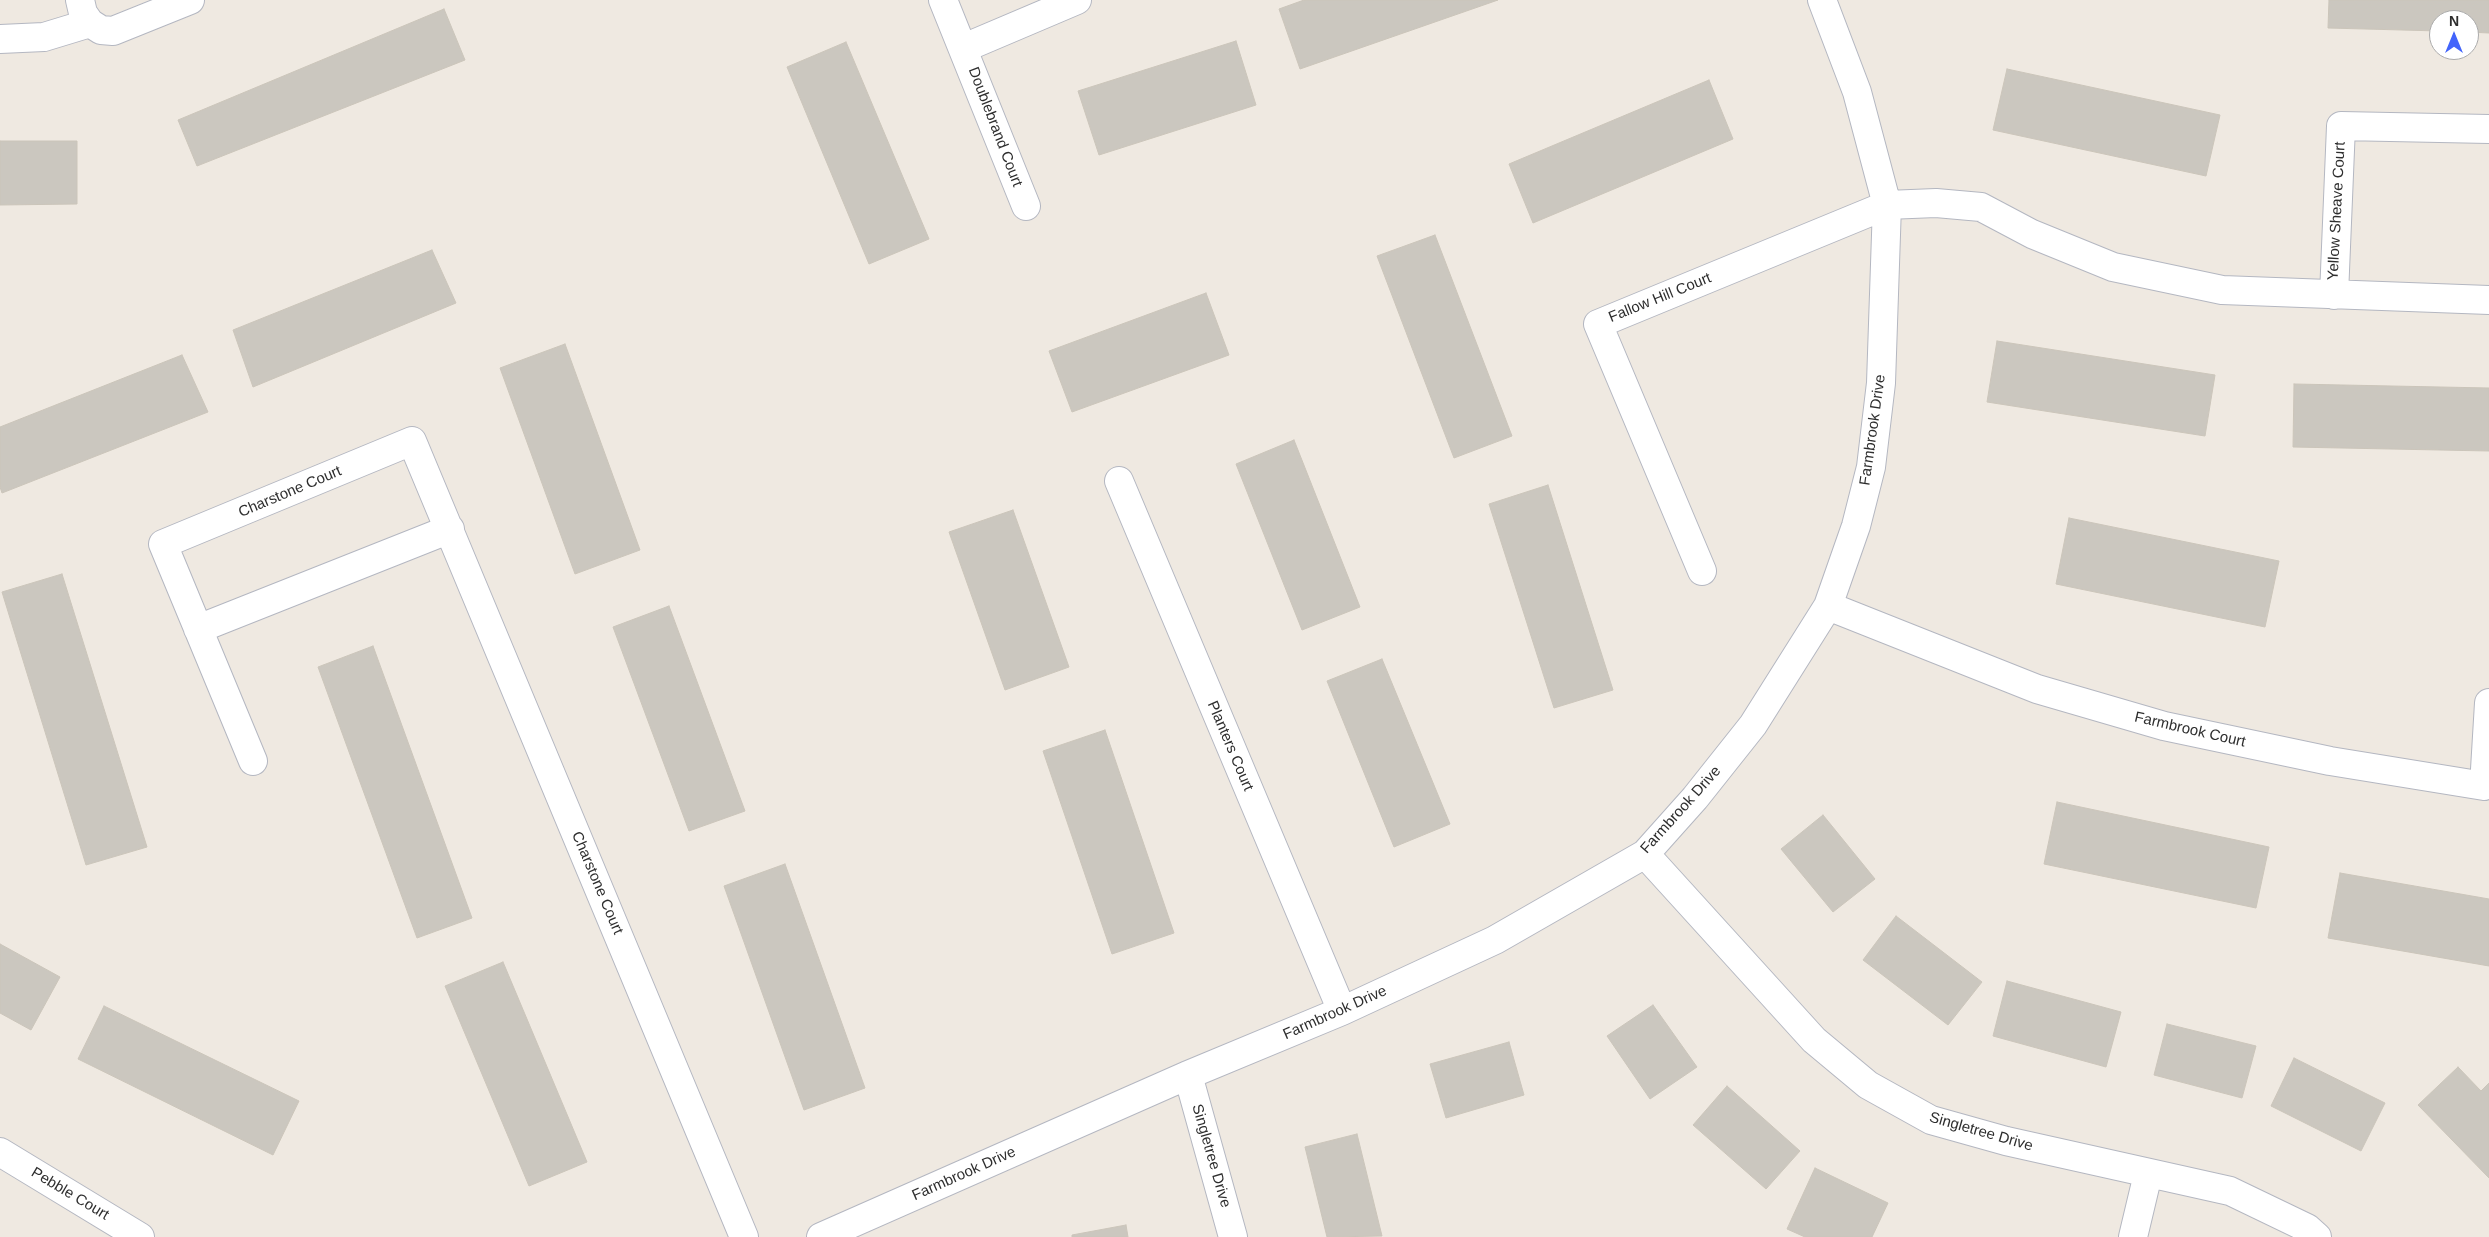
<!DOCTYPE html>
<html>
<head>
<meta charset="utf-8">
<style>
	body { margin:0 }
	#map { position:relative; width:2489px; height:1237px; overflow:hidden; background:#efe9e1; font-family:Arial,sans-serif }
	canvas { display:block }
	.north { position:absolute; left:2429px; top:10px; width:50px; height:50px; box-sizing:border-box; background:#fff; border:1px solid #ababab; border-radius:50%; rotate:0deg; font-size:14px; font-weight:700; line-height:20px; text-align:center; color:#2e2e2e }
	.north::after { content:''; display:block; margin:auto; width:18px; height:22px; background:#4264fb; clip-path:polygon(50% 0,100% 100%,50% 72%,0 100%) }
</style>
</head>
<body>
<div id="map">
<canvas width="2489" height="1237"></canvas>
<div class="north">N</div>
</div>
<script>
const ctx = document.querySelector('canvas').getContext('2d');
ctx.lineJoin = 'round';
function fill(path, color) { ctx.fillStyle = color; ctx.fill(path, 'evenodd'); }
const toPath = rows => new Path2D(rows.map(r => 'M' + r).join(''));
function strokePath(path, color, width, dash) { ctx.strokeStyle = color; ctx.lineWidth = width; ctx.lineCap = dash ? 'butt' : 'round'; ctx.setLineDash(dash || []); ctx.stroke(path); }
function drawText(font, color, halo, rows, align = 'center') {
  ctx.font = font + ' Arial,sans-serif'; ctx.lineWidth = 4; ctx.setLineDash([]); ctx.textBaseline = 'middle'; ctx.strokeStyle = halo; ctx.fillStyle = color; for (const [text, x, y, turn = 0] of rows) {
    ctx.save(); ctx.translate(x, y); ctx.rotate((+turn || 0) * Math.PI / 180); ctx.textAlign = isNaN(turn) ? turn : align; if (halo) ctx.strokeText(text, 0, 0); ctx.fillText(text, 0, 0); ctx.restore();
  }
}
const building = toPath([
	[1304,0,1498,0,1300,69,1279,9,1304,0],
	[2329,0,2489,0,2489,33,2469,32,2469,20,2439,20,2439,31,2328,28,2329,0],
	[444,9,465,60,197,166,178,120,444,9],
	[1236,41,1256,105,1099,155,1078,91,1236,41],
	[846,42,929,239,869,264,787,67,846,42],
	[2007,69,2220,115,2206,176,1993,130,2007,69],
	[1709,80,1733,139,1533,223,1509,164,1709,80],
	[0,141,77,141,77,204,0,205,0,141],
	[1435,235,1512,436,1454,458,1377,256,1435,235],
	[432,250,456,303,253,387,233,330,432,250],
	[1206,293,1229,355,1072,412,1049,351,1206,293],
	[1997,341,2215,375,2205,436,1987,402,1997,341],
	[565,344,640,550,575,574,500,368,565,344],
	[182,355,208,412,2,493,0,487,0,427,182,355],
	[2294,384,2489,388,2489,451,2293,447,2294,384],
	[1294,440,1360,607,1302,630,1236,464,1294,440],
	[1548,485,1613,690,1554,708,1489,504,1548,485],
	[1013,510,1069,667,1005,690,949,532,1013,510],
	[2069,518,2279,561,2265,627,2056,584,2069,518],
	[62,574,147,847,86,865,2,592,62,574],
	[669,606,745,811,689,831,613,627,669,606],
	[373,646,472,918,417,938,318,667,373,646],
	[1382,659,1450,824,1394,847,1327,681,1382,659],
	[1105,730,1174,933,1112,954,1043,751,1105,730],
	[2057,802,2269,847,2256,908,2044,864,2057,802],
	[1823,815,1875,879,1833,912,1781,849,1823,815],
	[785,864,865,1088,804,1110,724,886,785,864],
	[2340,873,2489,899,2489,966,2328,938,2340,873],
	[1896,916,1982,982,1948,1025,1863,960,1896,916],
	[0,944,60,977,31,1030,0,1013,0,944],
	[503,962,587,1162,529,1186,445,986,503,962],
	[2007,981,2121,1012,2106,1067,1993,1036,2007,981],
	[1653,1005,1697,1067,1650,1099,1607,1036,1653,1005],
	[104,1006,299,1101,273,1155,78,1059,104,1006],
	[2167,1024,2256,1046,2242,1098,2154,1075,2167,1024],
	[1509,1042,1524,1095,1446,1118,1430,1064,1509,1042],
	[2294,1058,2385,1103,2361,1151,2271,1106,2294,1058],
	[2458,1067,2481,1091,2489,1083,2489,1178,2418,1105,2458,1067],
	[1727,1086,1800,1151,1766,1189,1693,1125,1727,1086],
	[1357,1134,1382,1236,1327,1237,1305,1147,1357,1134],
	[1815,1168,1888,1203,1872,1237,1805,1237,1787,1229,1815,1168],
	[1126,1225,1128,1237,1072,1237,1072,1235,1126,1225]
]);
fill(building, '#cbc7bf');
strokePath(building, '#cbc5ba', 1);
const street = toPath([
	[80,0,83,13,90,23,101,30,113,31,190,0],
	[943,0,1026,206],
	[0,39,44,37,90,23],
	[964,48,1077,0],
	[2334,295,2341,126,2489,129],
	[1119,481,1342,1011],
	[1702,571,1598,324,1887,205,1936,203,1981,207,2032,234,2113,267,2222,290,2489,300],
	[1828,606,2037,689,2164,726,2330,761,2484,786,2489,703],
	[198,629,450,529],
	[253,761,163,544,412,441,744,1237],
	[1645,854,1814,1040,1868,1085,1931,1120,2006,1141,2230,1191,2307,1228,2317,1237],
	[1188,1075,1233,1237],
	[0,1152,140,1237],
	[821,1237,1188,1075,1342,1011,1495,940,1645,854,1695,798,1753,725,1828,606,1856,526,1871,467,1881,383,1887,205,1857,92,1822,0],
	[2133,1237,2148,1174]
]);
strokePath(street, '#b4b7c1', 30);
strokePath(street, '#fff', 28);
drawText('15px', '#2e2e2e', '#fff', [
	["Doublebrand Court",995,127,69],
	["Yellow Sheave Court",2337,211,-87],
	["Fallow Hill Court",1660,298,-22],
	["Farmbrook Drive",1873,430,-82],
	["Charstone Court",290,492,-23],
	["Farmbrook Court",2190,730,13],
	["Planters Court",1230,746,67],
	["Farmbrook Drive",1681,810,-48],
	["Charstone Court",597,883,67],
	["Farmbrook Drive",1335,1013,-24],
	["Singletree Drive",1981,1132,16],
	["Singletree Drive",1211,1156,74],
	["Farmbrook Drive",964,1174,-24],
	["Pebble Court",70,1194,31]
]);
</script>
</body>
</html>
